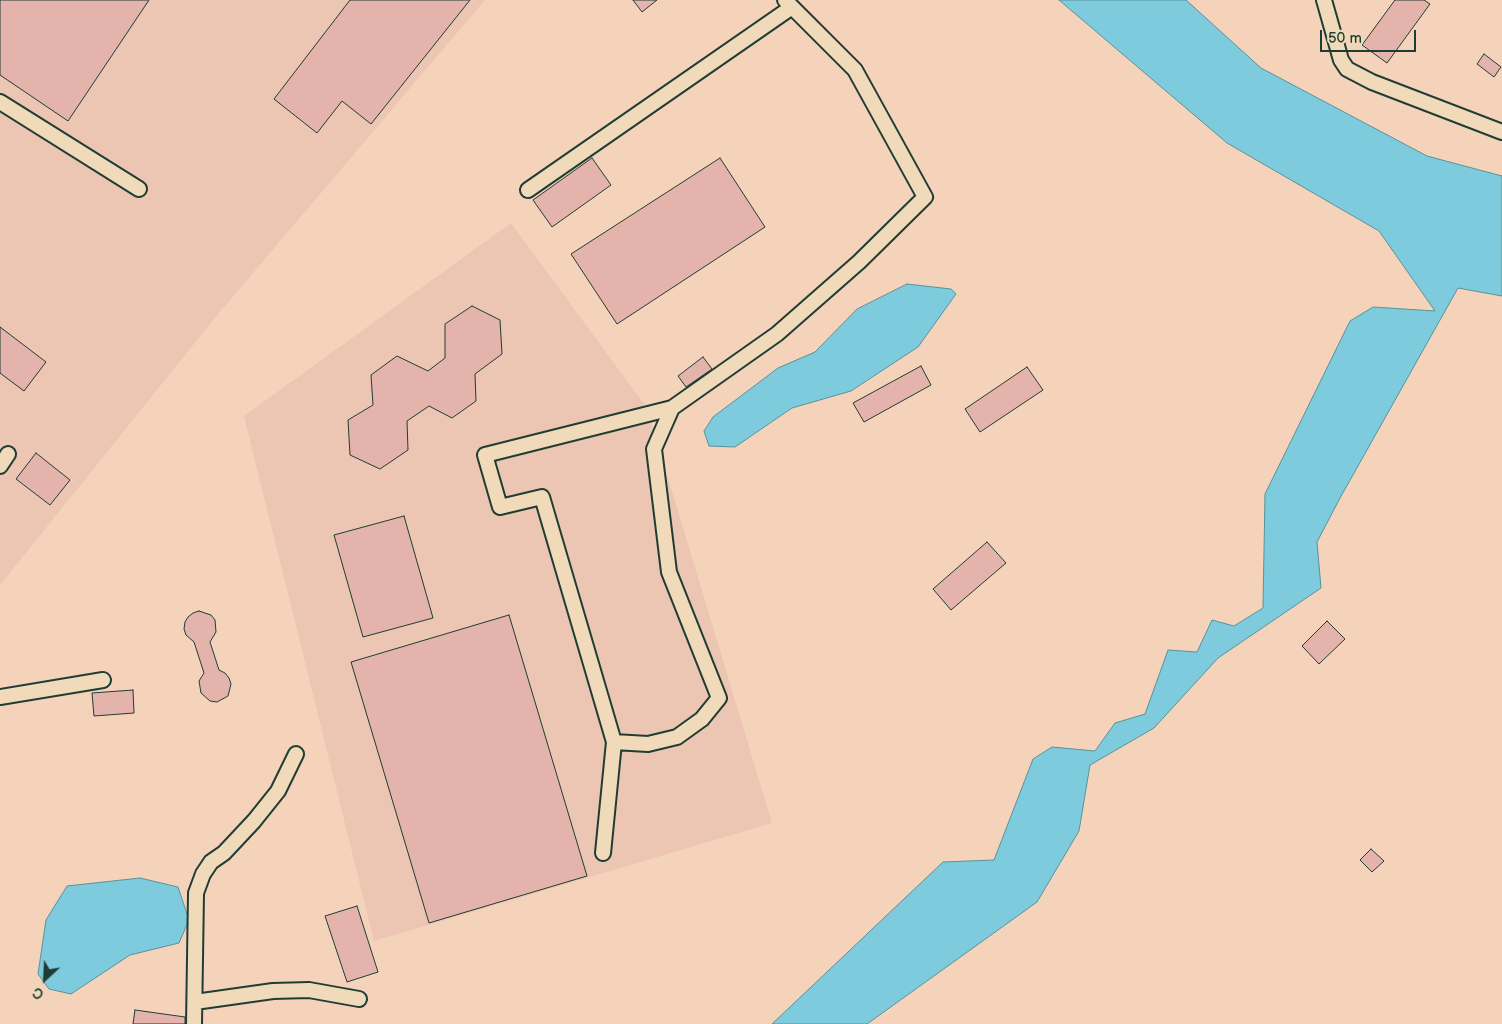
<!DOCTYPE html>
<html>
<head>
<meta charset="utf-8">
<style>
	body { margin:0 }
	#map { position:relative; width:1502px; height:1024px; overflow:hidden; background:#f5d3ba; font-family:"Balsamiq Sans",sans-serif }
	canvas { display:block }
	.north { position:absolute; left:20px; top:954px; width:50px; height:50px; -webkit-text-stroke:4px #f1dab9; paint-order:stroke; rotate:205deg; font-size:14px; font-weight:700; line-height:20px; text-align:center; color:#1f3d34 }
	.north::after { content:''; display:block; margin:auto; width:18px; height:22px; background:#1f3d34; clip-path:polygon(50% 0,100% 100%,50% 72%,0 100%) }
	.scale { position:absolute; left:1320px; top:30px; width:96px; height:22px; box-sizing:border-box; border:2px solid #1f3d34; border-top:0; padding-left:6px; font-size:15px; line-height:18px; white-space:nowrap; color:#1f3d34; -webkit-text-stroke:4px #f1dab9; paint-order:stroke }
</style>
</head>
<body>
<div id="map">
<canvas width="1502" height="1024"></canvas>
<div class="north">С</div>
<div class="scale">50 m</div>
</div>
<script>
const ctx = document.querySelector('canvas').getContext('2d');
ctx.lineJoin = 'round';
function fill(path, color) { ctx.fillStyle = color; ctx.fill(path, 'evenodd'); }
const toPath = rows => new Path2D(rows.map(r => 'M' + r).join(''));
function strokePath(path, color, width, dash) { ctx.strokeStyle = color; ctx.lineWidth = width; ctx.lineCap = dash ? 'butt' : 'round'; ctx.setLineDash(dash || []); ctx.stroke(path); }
fill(toPath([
	[0,0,485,0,219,313,0,585],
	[511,223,647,408,772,823,374,941,244,416]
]), '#ecc6b3');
const water = toPath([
	[1059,0,1186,0,1261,68,1427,156,1502,176,1502,296,1458,288,1340,498,1317,542,1321,588,1218,658,1154,728,1090,765,1079,831,1037,902,867,1024,772,1024,943,862,994,860,1033,759,1052,747,1095,751,1115,723,1145,714,1168,650,1197,652,1212,620,1234,626,1263,608,1265,494,1350,321,1373,307,1435,311,1379,231,1227,143,1059,0],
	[907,284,951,289,956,294,918,347,851,391,792,408,735,447,709,446,704,431,713,417,778,368,815,352,857,309,907,284],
	[140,878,178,887,189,920,179,943,130,955,71,994,49,989,38,974,46,920,67,886,140,878]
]);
fill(water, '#7ecbdd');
strokePath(water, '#589299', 1);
const building = toPath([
	[0,0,149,0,68,121,0,75,0,0],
	[350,0,470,0,371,124,342,101,317,133,274,99,350,0],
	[633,0,657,0,642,12,633,0],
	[1395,0,1424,0,1430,4,1387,63,1362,45,1395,0],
	[1484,54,1501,67,1494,77,1477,64,1484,54],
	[592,158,611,185,552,227,533,200,592,158],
	[720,158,765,227,617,324,571,254,720,158],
	[472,306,500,320,502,354,475,374,476,401,452,418,429,406,407,421,408,450,380,469,350,455,348,420,373,405,371,375,397,356,428,371,445,358,445,324,472,306],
	[0,327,46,362,24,391,0,373,0,327],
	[703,357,712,369,686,387,678,376,703,357],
	[921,366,931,385,864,422,853,403,921,366],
	[1027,367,1043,390,980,432,965,409,1027,367],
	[36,453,70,480,50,505,16,479,36,453],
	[404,516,433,618,363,637,334,535,404,516],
	[987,542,1006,563,951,610,933,589,987,542],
	[199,611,211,615,215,620,216,632,210,642,219,670,225,673,229,678,231,684,228,696,217,702,210,701,201,693,199,681,204,673,194,642,186,635,184,629,185,622,188,617,193,613,199,611],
	[509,615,587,876,429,923,351,662,509,615],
	[1327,621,1345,639,1319,664,1302,646,1327,621],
	[133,690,134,713,94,716,92,693,133,690],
	[1371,849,1384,861,1372,872,1360,860,1371,849],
	[357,906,378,972,347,982,325,916,357,906],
	[135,1010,185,1017,185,1024,133,1024,135,1010]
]);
fill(building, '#e4b3ab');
strokePath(building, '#1f3d34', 1);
const minor = toPath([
	[1324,0,1341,60,1347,69,1372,82,1502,132],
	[0,102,139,189],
	[528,190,792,7],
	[0,466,8,454],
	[0,697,103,680],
	[614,742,542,497,500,507,485,455,672,408],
	[603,853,614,742,648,744,677,737,702,719,719,698,669,572,654,449,672,408,777,334,859,262,925,197,855,70,785,0],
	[195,1002,273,991,309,990,359,999],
	[194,1024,196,893,203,874,211,862,224,853,254,821,278,791,296,754]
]);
strokePath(minor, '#1f3d34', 18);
strokePath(minor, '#f1dab9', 14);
</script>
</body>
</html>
